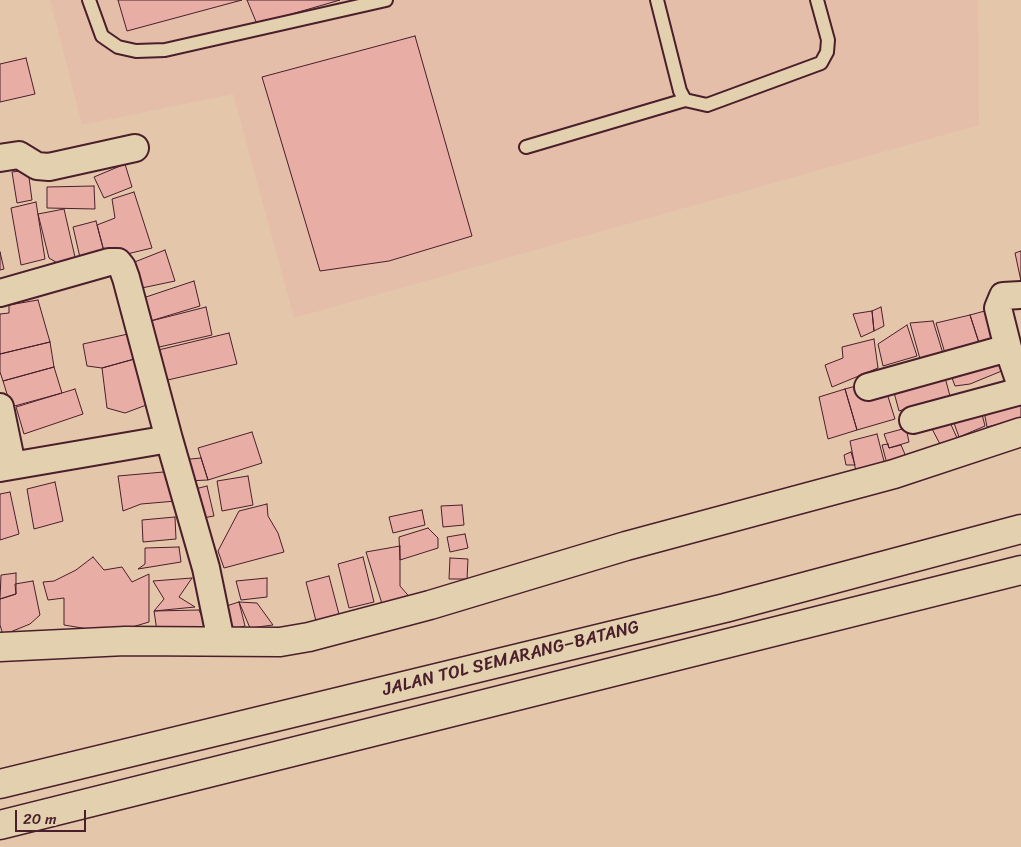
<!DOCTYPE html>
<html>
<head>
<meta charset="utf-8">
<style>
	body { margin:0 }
	#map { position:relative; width:1021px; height:847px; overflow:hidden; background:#e4c6ab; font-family:Sriracha,sans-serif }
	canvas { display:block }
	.scale { position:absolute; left:15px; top:810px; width:71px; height:22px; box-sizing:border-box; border:2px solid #4a1f2b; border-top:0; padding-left:6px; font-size:15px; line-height:18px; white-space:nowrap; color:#4a1f2b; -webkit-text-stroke:4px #e3d0ae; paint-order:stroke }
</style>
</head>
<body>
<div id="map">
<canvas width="1021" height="847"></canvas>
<div class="scale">20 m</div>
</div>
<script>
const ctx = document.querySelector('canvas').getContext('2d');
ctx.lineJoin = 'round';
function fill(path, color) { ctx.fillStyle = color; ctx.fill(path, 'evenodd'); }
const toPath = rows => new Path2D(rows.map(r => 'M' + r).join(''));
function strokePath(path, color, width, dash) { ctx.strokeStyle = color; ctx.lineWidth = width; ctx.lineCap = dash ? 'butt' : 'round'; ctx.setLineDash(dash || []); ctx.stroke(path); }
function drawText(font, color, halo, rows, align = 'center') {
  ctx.font = font + ' Sriracha,sans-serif'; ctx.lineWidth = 4; ctx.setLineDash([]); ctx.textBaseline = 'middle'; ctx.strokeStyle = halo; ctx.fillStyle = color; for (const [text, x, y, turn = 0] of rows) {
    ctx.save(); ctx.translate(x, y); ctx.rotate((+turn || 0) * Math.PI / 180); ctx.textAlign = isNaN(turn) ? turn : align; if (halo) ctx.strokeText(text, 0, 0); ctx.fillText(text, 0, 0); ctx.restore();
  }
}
fill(toPath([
	[50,0,978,0,979,125,294,318,233,94,82,125]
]), '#e5bea9');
const building = toPath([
	[118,0,242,0,127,31,118,0],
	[247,0,340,0,257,24,247,0],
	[415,36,472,236,389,261,320,271,262,77,415,36],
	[26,58,35,94,0,102,0,64,26,58],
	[125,164,132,187,104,198,94,177,125,164],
	[28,170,32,200,17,203,12,172,28,170],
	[94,186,95,209,47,208,47,187,94,186],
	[134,192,152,248,106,259,97,225,115,218,112,199,134,192],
	[36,202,45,259,21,265,11,208,36,202],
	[64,209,75,257,59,264,49,258,38,214,64,209],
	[96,221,106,259,81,262,73,227,96,221],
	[165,250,175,281,137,289,127,265,165,250],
	[1021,251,1021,281,1015,253,1021,251],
	[0,252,4,269,0,270,0,252],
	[194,281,200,306,147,322,137,300,194,281],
	[38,300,50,342,0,354,0,314,9,313,9,305,38,300],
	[206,307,212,335,155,348,147,322,206,307],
	[881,307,884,326,874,331,872,311,881,307],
	[992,309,1004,343,981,349,970,315,992,309],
	[872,311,874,331,861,337,853,314,872,311],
	[970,315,981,349,947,360,936,323,970,315],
	[933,321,945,360,922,366,910,323,933,321],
	[907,325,917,356,883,366,878,344,907,325],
	[229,333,237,364,159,382,150,352,229,333],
	[128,334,138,358,102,368,87,366,83,344,128,334],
	[874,339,878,368,832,387,825,365,843,358,842,347,874,339],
	[50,342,54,367,3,381,0,372,0,354,50,342],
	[1002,350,1009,368,970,384,955,386,948,367,1002,350],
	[138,358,149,404,125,413,107,408,102,368,138,358],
	[54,367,62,393,11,407,3,381,54,367],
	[943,370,950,396,899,411,892,385,943,370],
	[863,384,885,387,895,419,857,430,845,389,863,384],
	[75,389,83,414,24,434,16,407,75,389],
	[845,389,857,430,828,439,819,397,845,389],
	[1021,403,1021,418,987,427,983,406,1021,403],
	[982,414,985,426,959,437,954,423,982,414],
	[948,418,958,440,942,448,930,425,948,418],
	[906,428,909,442,889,448,884,434,906,428],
	[252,432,262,463,208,480,198,448,252,432],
	[877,434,886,469,857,477,850,441,877,434],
	[888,444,889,448,901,445,907,459,887,464,882,445,888,444],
	[851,452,855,465,846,465,844,455,851,452],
	[201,458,208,480,187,481,181,460,201,458],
	[175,471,176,501,141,504,123,511,118,476,175,471],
	[248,476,253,505,222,511,217,481,248,476],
	[55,482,63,521,34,529,27,489,55,482],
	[207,486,214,516,197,519,191,490,207,486],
	[10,492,19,534,0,540,0,494,10,492],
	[267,504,268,516,278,533,284,552,224,568,218,551,239,511,267,504],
	[462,505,464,525,443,527,441,506,462,505],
	[422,510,425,525,393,533,389,517,422,510],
	[175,517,176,539,143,542,142,520,175,517],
	[428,528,438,538,438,548,400,560,399,537,428,528],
	[465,534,468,548,450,552,447,537,465,534],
	[400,546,400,586,413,601,383,607,366,552,400,546],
	[179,547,181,562,138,569,145,564,145,548,179,547],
	[93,557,104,570,122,567,132,582,149,574,149,622,112,633,64,625,64,598,48,600,43,582,54,581,76,570,93,557],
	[363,557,374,602,349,608,338,564,363,557],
	[450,558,468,559,467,579,449,579,450,558],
	[16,573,16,594,0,599,1,575,16,573],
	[329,576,340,618,317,625,306,582,329,576],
	[192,578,179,597,195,607,154,611,164,599,153,581,192,578],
	[267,578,267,597,241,600,236,581,267,578],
	[33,581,40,615,30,624,3,635,0,625,0,599,16,594,15,584,33,581],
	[239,602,245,626,224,631,220,608,239,602],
	[239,602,257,603,273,625,250,628,239,602],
	[199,610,202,617,208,616,214,635,157,631,154,611,199,610]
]);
fill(building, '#e8ada4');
strokePath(building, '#4a1f2b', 1);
const service = toPath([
	[89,0,102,36,118,47,136,51,165,50,386,0],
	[657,0,680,91,685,100,707,105,821,63,827,52,828,40,817,0],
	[526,147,685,100]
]);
const minor = toPath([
	[0,158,19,155,37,166,49,167,135,148],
	[0,293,109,262,118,262,122,267,126,278,169,439,0,468],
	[1021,295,1003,296,998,308,1008,348,1021,386],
	[868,387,1008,348],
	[0,407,12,465],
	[913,420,1021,391],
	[169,439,206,568,221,641]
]);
const tertiary = toPath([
	[0,647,125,641,280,642,309,637,430,605,626,546,894,474,1021,432]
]);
const motorway = toPath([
	[0,784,725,608,1021,529],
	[0,825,1021,570]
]);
strokePath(service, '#4a1f2b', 16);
strokePath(minor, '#4a1f2b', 30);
strokePath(tertiary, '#4a1f2b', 31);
strokePath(motorway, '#4a1f2b', 31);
strokePath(service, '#e3d0ae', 12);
strokePath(minor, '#e3d0ae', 26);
strokePath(tertiary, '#e3d0ae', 28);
strokePath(motorway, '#e3d0ae', 28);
drawText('18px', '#4a1f2b', '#e3d0ae', [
	["JALAN TOL SEMARANG–BATANG",511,659,-14]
]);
</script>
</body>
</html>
